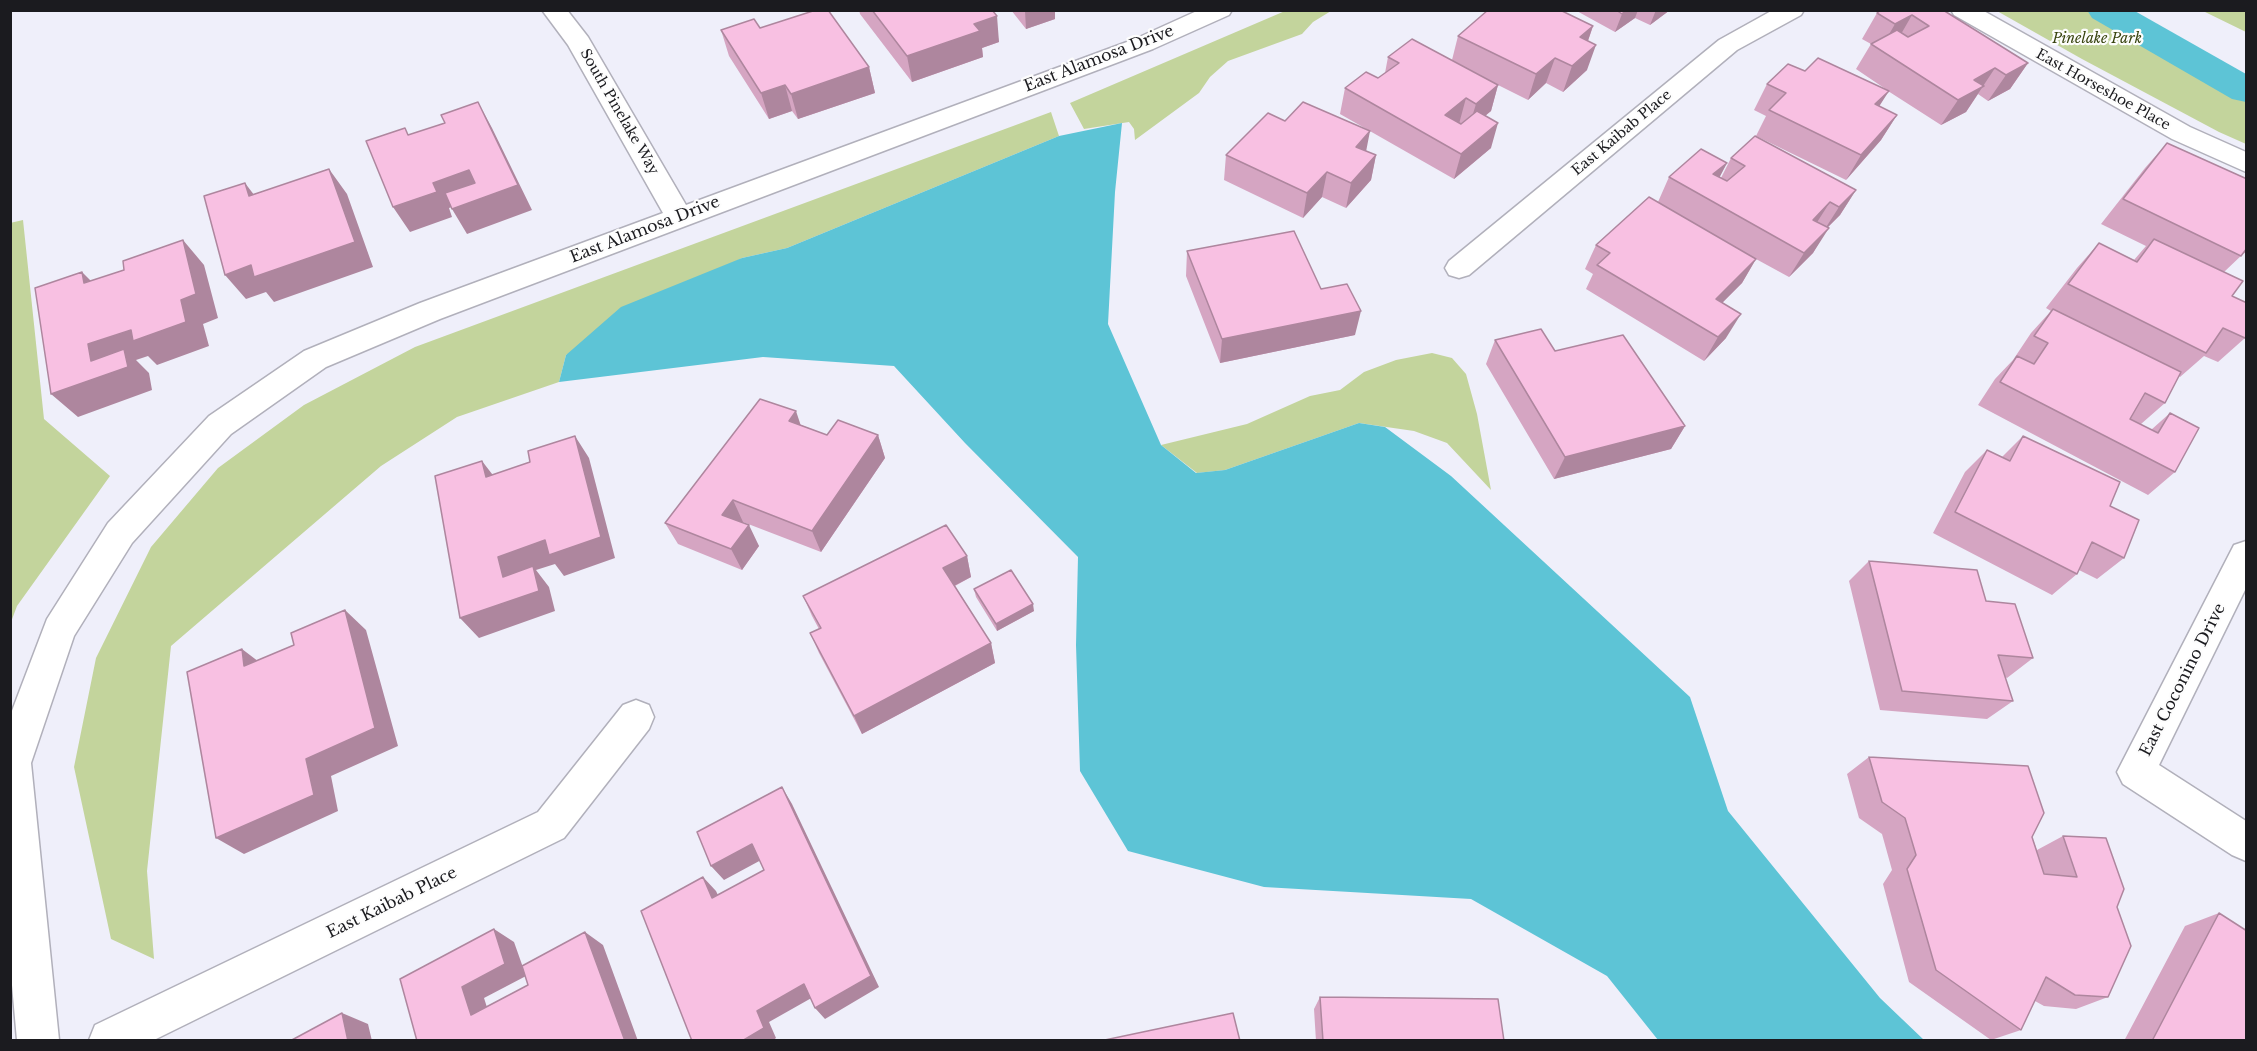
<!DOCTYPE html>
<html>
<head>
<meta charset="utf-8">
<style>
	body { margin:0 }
	#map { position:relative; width:2257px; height:1051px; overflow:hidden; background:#efeffa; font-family:"Libre Baskerville",serif }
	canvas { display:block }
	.frame { position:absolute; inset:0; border:12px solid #1b1b1f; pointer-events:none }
</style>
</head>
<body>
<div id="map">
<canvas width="2257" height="1051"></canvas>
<div class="frame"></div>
</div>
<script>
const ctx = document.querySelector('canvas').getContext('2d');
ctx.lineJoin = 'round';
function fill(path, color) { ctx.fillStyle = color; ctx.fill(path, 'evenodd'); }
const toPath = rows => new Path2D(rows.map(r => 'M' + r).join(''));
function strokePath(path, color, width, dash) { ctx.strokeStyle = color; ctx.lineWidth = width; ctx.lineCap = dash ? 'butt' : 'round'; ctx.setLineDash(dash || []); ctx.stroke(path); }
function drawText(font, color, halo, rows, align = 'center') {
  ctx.font = font + ' "Libre Baskerville",serif'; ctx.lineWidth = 4.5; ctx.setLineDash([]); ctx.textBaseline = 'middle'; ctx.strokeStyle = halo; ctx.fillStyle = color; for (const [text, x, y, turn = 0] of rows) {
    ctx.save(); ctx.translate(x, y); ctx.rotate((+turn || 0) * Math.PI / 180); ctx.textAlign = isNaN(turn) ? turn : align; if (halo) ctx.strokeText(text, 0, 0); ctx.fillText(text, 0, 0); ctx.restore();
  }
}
fill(toPath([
	[1285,11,1331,11,1313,22,1302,34,1228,61,1210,77,1199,93,1135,140,1134,129,1129,122,1084,129,1070,103],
	[1997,11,2098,11,2162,48,2246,91,2246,144,2219,132,2082,59],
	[2203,11,2246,11,2246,32],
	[1051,112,1059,136,787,248,742,258,566,355,559,382,457,417,381,466,171,646,147,871,154,959,111,939,74,767,96,658,151,547,218,468,304,405,415,347],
	[23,220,44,419,110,476,17,606,11,622,10,223],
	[1432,353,1452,358,1466,374,1477,414,1491,490,1447,443,1414,431,1359,423,1225,470,1197,473,1161,445,1247,424,1310,396,1340,390,1364,372,1396,360]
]), '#c3d49c');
fill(toPath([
	[1122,123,1115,192,1108,324,1161,445,1196,473,1225,470,1359,423,1385,427,1451,476,1690,697,1728,811,1880,998,1924,1040,1658,1040,1607,976,1471,899,1264,887,1128,851,1080,771,1076,645,1078,557,965,443,894,366,763,357,559,382,566,355,621,307,742,258,787,248,1059,136]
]), '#5dc4d6');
fill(toPath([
	[2087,10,2133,10,2246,74,2246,102,2232,99,2092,18,2087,10]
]), '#5dc4d6');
const street = toPath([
	[542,10,567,10,588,37,686,205,1135,39,1199,10,1232,10,1229,15,1153,49,440,319,326,367,231,434,132,543,74,636,31,763,59,1040,17,1040,10,963,10,716,47,619,108,523,209,416,304,351,420,303,663,213,568,45,542,10],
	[1773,10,1804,10,1801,15,1737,50,1469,275,1459,278,1449,275,1445,268,1449,261,1719,40,1773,10],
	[1951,10,1982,10,2190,127,2246,152,2246,172,2172,139,1954,15,1951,10],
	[2246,541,2246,588,2159,765,2246,821,2246,861,2232,855,2123,784,2117,772,2234,545,2246,541],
	[636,700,649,705,654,717,649,729,564,838,154,1040,89,1040,95,1025,538,812,623,705,636,700]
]);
strokePath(street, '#b1b0bb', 3);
fill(street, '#fff');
fill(toPath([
	[859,10,992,10,999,42,982,48,983,57,912,82,860,14],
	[1011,10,1055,10,1055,19,1026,29],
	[1575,10,1670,10,1650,25,1635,18,1615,32],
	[1943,10,2028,63,2010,89,1988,101,1978,94,1966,112,1941,125,1888,91,1879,106,1897,115,1881,140,1846,180,1756,136,1766,116,1754,110,1767,84,1887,90,1856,69,1871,44,1862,39,1877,13],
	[1593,26,1588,41,1587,70,1563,92,1546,83,1528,100,1494,83,1498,85,1491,111,1485,116,1491,148,1454,179,1340,114,1345,88,1378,78,1385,73,1388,57,1452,60,1458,36],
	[760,28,869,67,875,93,798,119,792,111,769,119,729,56,721,30],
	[1285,121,1376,155,1371,180,1346,208,1322,197,1303,218,1224,180,1226,155],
	[2167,143,2247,179,2247,254,2244,253,2224,272,2245,338,2218,362,2204,356,2180,377,2179,376,2165,403,2141,424,2151,430,2170,413,2175,472,2148,495,1978,405,1995,379,2013,360,2031,333,2051,311,2046,308,2077,268,2099,243,2134,260,2146,246,2101,224,2145,168],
	[1731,158,1856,190,1840,215,1828,227,1813,253,1789,277,1756,259,1742,283,1722,303,1726,338,1704,361,1586,289,1593,274,1585,269,1596,245,1658,202,1669,177,1727,163,1719,177,1721,178],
	[1187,251,1321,289,1355,335,1220,363,1186,276],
	[1495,340,1555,351,1685,426,1671,449,1554,479,1486,364],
	[801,425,827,435,878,435,885,458,821,552,743,522,742,523,759,546,742,570,678,544,665,523],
	[2023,436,2110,506,2124,558,2097,579,2079,570,2077,574,2052,595,1933,533,1965,472,1987,450,2002,457],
	[967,556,971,577,955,586,991,643,995,663,862,734,819,653,810,633,819,629,812,616,803,596],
	[1869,561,1986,601,2033,658,2007,678,2005,677,2013,701,1987,719,1880,710,1849,581],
	[974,589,1034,611,997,631,976,597],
	[1869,757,2032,837,2037,850,2063,836,2117,907,2108,997,2076,1009,2044,1006,2035,1001,2021,1030,1991,1040,1909,982,1883,884,1892,870,1882,834,1859,818,1847,774],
	[2219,913,2247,1041,2124,1041,2185,926],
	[1320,997,1504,1041,1316,1041,1314,1009]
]), '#d5a5c2');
fill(toPath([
	[1055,10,1055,19,1026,29,1025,11],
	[1626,10,1638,10,1635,18,1615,32,1622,14],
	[1656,10,1670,10,1650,25],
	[1912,15,1897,41,1880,50,1895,24],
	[997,16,999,42,982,48,983,57,912,82,907,56,974,24],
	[1593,26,1584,52,1580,37],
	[1596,45,1587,70,1563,92,1572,66],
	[1555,58,1546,83,1528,100,1536,74],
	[2028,63,2010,89,1988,101,2006,75],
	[869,67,875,93,798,119,791,94],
	[1995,68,1966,112,1941,125,1958,100,1974,80],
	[785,85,792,111,769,119,761,93],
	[1498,85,1491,111,1468,130,1476,104],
	[1889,91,1873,116,1875,104],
	[1466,98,1459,124,1445,115],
	[478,102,492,128,532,210,467,234,452,209,518,185],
	[1897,115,1881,140,1846,180,1861,155],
	[1498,123,1491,148,1454,179,1461,154],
	[1370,131,1365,157,1356,147],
	[1376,155,1371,180,1346,208,1351,183],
	[1727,163,1714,188,1713,174],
	[329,169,347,194,373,267,274,302,266,292,246,299,225,275],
	[469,170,484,196,449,208,452,217,410,232,393,207,433,183],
	[1327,172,1322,197,1303,218,1307,193],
	[245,183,264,208,249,196],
	[1856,190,1840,215,1823,232,1839,207],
	[1830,202,1814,227,1813,220],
	[1829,228,1813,253,1789,277,1804,253],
	[183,240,204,265,218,318,203,324,209,346,157,365,148,356,136,360,149,373,152,390,78,417,51,394,91,361,88,344,131,330,181,300],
	[1756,259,1742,283,1702,323,1716,299],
	[82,272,107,297,84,283],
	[1361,311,1355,335,1220,363,1222,339],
	[1741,314,1726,338,1704,361,1718,337],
	[796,411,804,435,789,421],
	[1685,426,1671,449,1554,479,1565,457],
	[878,435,885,458,821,552,812,531],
	[575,436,589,458,615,558,564,576,555,564,536,570,549,587,555,611,479,638,460,618,503,577,498,557],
	[482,461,499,483,486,477],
	[733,500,743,522,733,536,722,515],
	[749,525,759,546,742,570,731,549],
	[967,556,971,577,948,589,943,568],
	[1033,604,1034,611,997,631,996,624],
	[345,610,366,630,398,746,331,776,338,811,244,854,216,838,306,759],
	[991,643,995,663,862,734,854,716],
	[242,649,267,668,244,666],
	[782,787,792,804,879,987,825,1019,815,1008],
	[752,844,763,859,724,880,711,866],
	[703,877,716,891,726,912,712,898],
	[494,929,514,942,526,976,484,998,493,1026,471,1015,462,987],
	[585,932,603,945,638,1041,625,1041],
	[804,984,815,996,769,1022,776,1038,772,1041,742,1041,757,1011],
	[342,1013,368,1024,372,1041,348,1041]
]), '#ae869e');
const building = toPath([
	[816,10,828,10,869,67,791,94,785,85,761,93,721,30,754,19,760,28,816,10],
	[872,10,992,10,997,16,974,24,980,31,907,56,872,10],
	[1488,10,1560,10,1593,26,1580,37,1596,45,1572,66,1555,58,1536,74,1458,36,1488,10],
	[1616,10,1626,10,1622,14,1616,10],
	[1881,10,1943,10,2028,63,2006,75,1995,68,1974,80,1984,86,1958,100,1871,44,1897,30,1908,37,1929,26,1912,15,1895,24,1877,13,1881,10],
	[1412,39,1498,85,1476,104,1466,98,1445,115,1461,124,1477,111,1498,123,1461,154,1345,88,1366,72,1378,78,1399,63,1388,57,1412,39],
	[1818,58,1889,91,1875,104,1897,115,1861,155,1769,110,1786,93,1767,84,1788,64,1805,71,1818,58],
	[478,102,518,185,452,209,445,193,475,183,469,170,433,183,437,192,393,207,366,141,405,128,408,135,445,123,441,115,478,102],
	[1303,102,1370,131,1356,147,1376,155,1351,183,1327,172,1307,193,1226,155,1268,113,1285,121,1303,102],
	[1755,136,1856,190,1839,207,1830,202,1813,220,1829,228,1804,253,1669,177,1701,149,1727,163,1713,174,1727,181,1745,166,1731,158,1755,136],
	[2167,143,2247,179,2247,248,2241,256,2123,199,2167,143],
	[329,169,355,242,254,277,251,265,225,275,204,196,245,183,249,196,329,169],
	[1649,197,1756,259,1716,299,1741,314,1718,337,1597,265,1610,253,1596,245,1649,197],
	[1294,231,1321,289,1347,284,1361,311,1222,339,1187,251,1294,231],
	[2154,239,2243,281,2232,296,2247,303,2247,335,2245,338,2223,328,2206,353,2068,284,2099,243,2137,262,2154,239],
	[183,240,196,294,181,300,186,322,133,341,131,330,88,344,91,361,124,349,128,367,51,394,35,288,82,272,84,283,124,270,123,261,183,240],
	[2053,309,2181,372,2165,403,2145,393,2130,419,2158,433,2170,413,2199,428,2175,472,2000,382,2017,356,2034,364,2048,343,2034,336,2053,309],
	[1541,329,1555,351,1623,335,1685,426,1565,457,1495,340,1541,329],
	[760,399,796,411,789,421,827,435,838,420,878,435,812,531,733,500,722,515,749,525,731,549,665,523,760,399],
	[575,436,601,537,549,555,545,540,498,557,503,577,533,566,539,591,460,618,435,476,482,461,486,477,530,462,528,451,575,436],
	[2023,436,2120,482,2110,506,2139,520,2124,558,2092,542,2077,574,1955,512,1987,450,2010,461,2023,436],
	[946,525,967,556,943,568,991,643,854,716,810,633,821,628,803,596,946,525],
	[1869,561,1977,570,1986,601,2015,604,2033,658,1998,655,2013,701,1902,691,1869,561],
	[1011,570,1033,604,996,624,974,589,1011,570],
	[345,610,375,728,306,759,314,795,216,838,187,672,242,649,244,666,294,645,291,633,345,610],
	[1869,757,2028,766,2044,813,2032,837,2044,874,2077,877,2063,836,2106,838,2124,889,2117,907,2131,946,2108,997,2075,995,2046,977,2021,1030,1936,970,1907,869,1916,855,1905,818,1882,802,1869,757],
	[782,787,871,976,815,1008,804,984,757,1011,764,1028,742,1041,692,1041,641,911,703,877,712,898,764,870,752,844,711,866,697,832,782,787],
	[2219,913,2247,931,2247,1041,2152,1041,2219,913],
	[494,929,505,964,462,987,471,1015,528,985,522,966,585,932,625,1041,417,1041,400,979,494,929],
	[1320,997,1498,999,1504,1041,1323,1041,1320,997],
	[342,1013,348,1041,290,1041,342,1013],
	[1233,1013,1240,1041,1100,1041,1233,1013]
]);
fill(building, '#f8c0e2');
strokePath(building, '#ae869e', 1.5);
drawText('italic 14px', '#37430e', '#fdfdfd', [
	["Pinelake Park",2097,39]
]);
drawText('14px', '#1b1b1f', '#fdfdfd', [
	["East Horseshoe Place",2103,90,29],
	["South Pinelake Way",619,112,60],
	["East Kaibab Place",1622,133,-40]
]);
drawText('16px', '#1b1b1f', '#fdfdfd', [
	["East Alamosa Drive",1099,59,-21],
	["East Alamosa Drive",645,230,-21],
	["East Coconino Drive",2183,680,-63],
	["East Kaibab Place",392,903,-26]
]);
</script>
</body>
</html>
